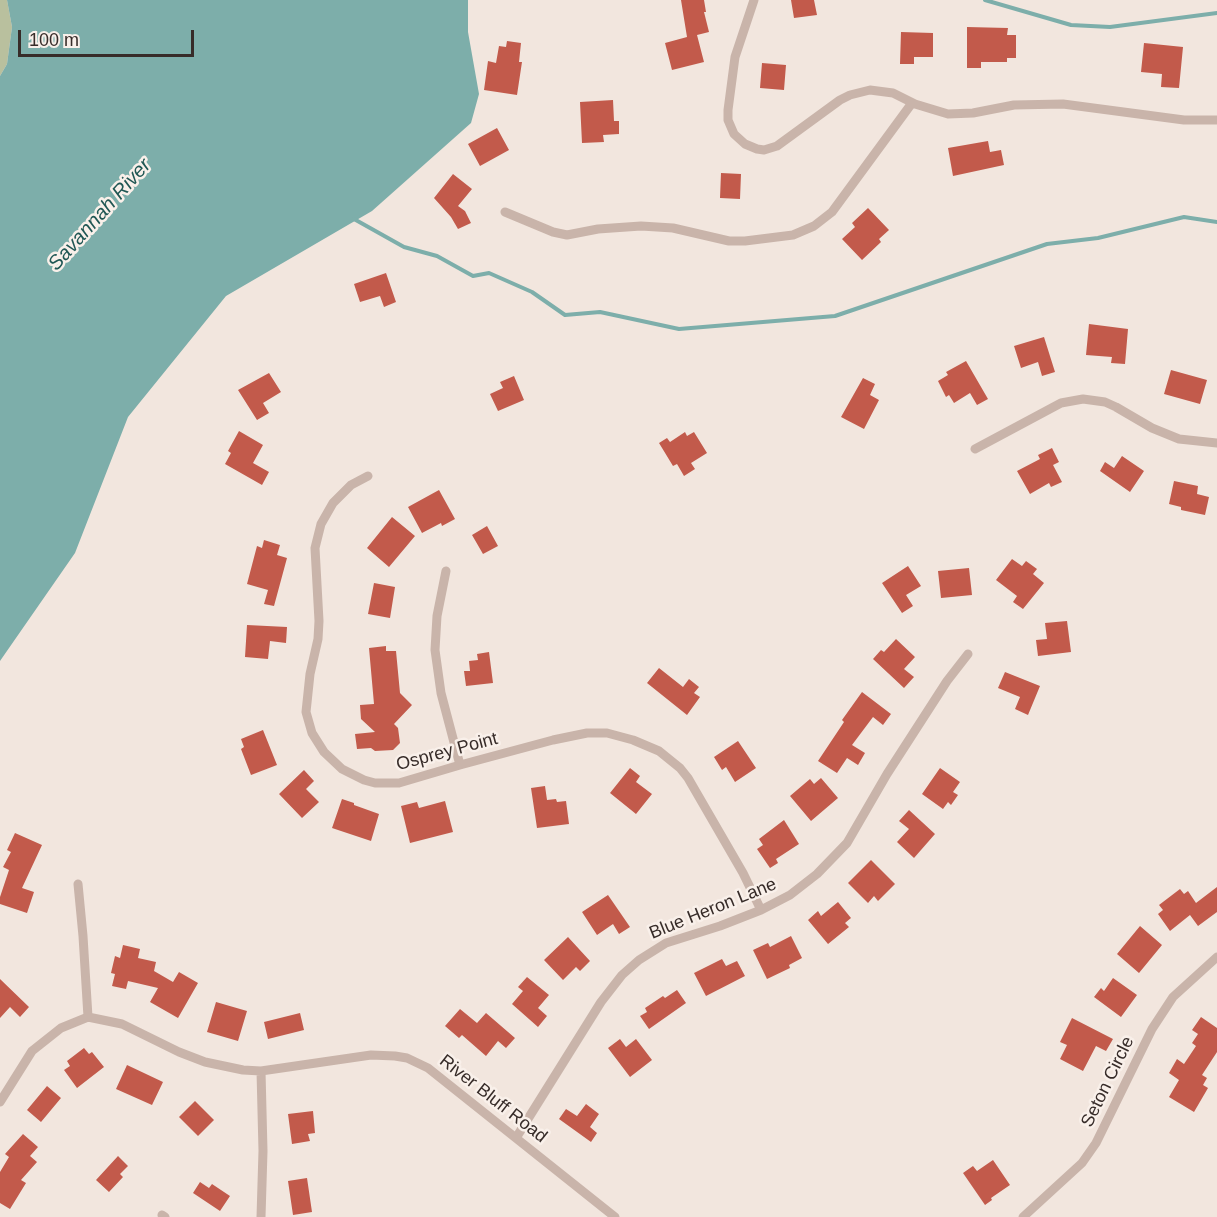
<!DOCTYPE html>
<html>
<head>
<meta charset="utf-8">
<style>
	body { margin:0 }
	#map { position:relative; width:1217px; height:1217px; overflow:hidden; background:#f2e6de; font-family:Arial,sans-serif }
	canvas { display:block }
	.scale { position:absolute; left:18px; top:30px; width:176px; height:27px; box-sizing:border-box; border:3px solid #372c29; border-top:0; padding-left:8px; font-size:18px; line-height:21px; white-space:nowrap; color:#372c29; -webkit-text-stroke:4px #f9f0ea; paint-order:stroke }
</style>
</head>
<body>
<div id="map">
<canvas width="1217" height="1217"></canvas>
<div class="scale">100 m</div>
</div>
<script>
const ctx = document.querySelector('canvas').getContext('2d');
ctx.lineJoin = 'round';
function fill(path, color) { ctx.fillStyle = color; ctx.fill(path, 'evenodd'); }
const toPath = rows => new Path2D(rows.map(r => 'M' + r).join(''));
function strokePath(path, color, width, dash) { ctx.strokeStyle = color; ctx.lineWidth = width; ctx.lineCap = dash ? 'butt' : 'round'; ctx.setLineDash(dash || []); ctx.stroke(path); }
function drawText(font, color, halo, rows, align = 'center') {
  ctx.font = font + ' Arial,sans-serif'; ctx.lineWidth = 5; ctx.setLineDash([]); ctx.textBaseline = 'middle'; ctx.strokeStyle = halo; ctx.fillStyle = color; for (const [text, x, y, turn = 0] of rows) {
    ctx.save(); ctx.translate(x, y); ctx.rotate((+turn || 0) * Math.PI / 180); ctx.textAlign = isNaN(turn) ? turn : align; if (halo) ctx.strokeText(text, 0, 0); ctx.fillText(text, 0, 0); ctx.restore();
  }
}
fill(toPath([
	[0,0,7,0,12,27,7,64,0,76]
]), '#b9c09e');
fill(toPath([
	[7,0,468,0,468,32,479,94,471,123,372,211,226,296,128,417,75,553,0,661,0,76,7,64,12,27]
]), '#7daeaa');
strokePath(toPath([
	[985,0,1071,25,1110,27,1217,13],
	[354,219,404,247,437,256,473,276,489,273,532,292,565,315,600,312,679,329,835,316,1047,244,1098,238,1184,217,1217,222]
]), '#7daeaa', 4);
fill(toPath([
	[681,0,704,0,706,12,704,12,709,32,697,35,704,62,672,70,665,43,687,37],
	[791,0,814,0,817,15,794,18],
	[967,27,1008,28,1007,35,1016,35,1016,58,1007,58,1007,62,981,62,981,68,967,68],
	[901,32,933,33,933,57,914,57,914,64,900,64],
	[507,41,521,43,519,62,522,62,517,95,484,90,488,61,496,63,499,46,506,47],
	[1144,43,1183,47,1179,88,1161,87,1162,74,1141,72],
	[762,63,786,65,784,90,760,88],
	[613,100,614,121,619,121,619,134,603,135,604,142,582,143,580,102],
	[497,128,509,150,480,166,468,144],
	[988,141,990,152,1001,150,1004,165,953,176,948,148],
	[721,173,741,174,740,199,720,198],
	[453,174,472,189,458,206,465,211,471,223,458,229,451,217,434,198],
	[868,208,889,230,879,239,881,242,862,260,842,239,855,227,852,223],
	[386,273,396,302,384,307,380,296,360,302,354,284],
	[1089,324,1128,329,1125,364,1111,363,1112,357,1086,355],
	[1044,337,1055,372,1042,376,1038,362,1021,368,1014,346],
	[966,361,988,399,977,405,970,393,954,403,949,395,946,397,938,381,948,375,946,372],
	[1171,370,1207,380,1200,404,1164,394],
	[269,373,281,392,263,403,269,413,257,420,238,390],
	[514,376,524,400,498,411,490,394,503,388,500,382],
	[863,378,875,384,870,395,879,400,864,429,841,417],
	[239,431,263,445,253,463,269,472,262,485,225,464,231,453,228,451],
	[685,432,687,436,694,432,707,453,691,463,695,469,684,476,677,464,673,466,659,443,667,438,670,442],
	[1052,448,1059,462,1053,465,1062,482,1051,487,1049,483,1030,494,1017,471,1040,459,1038,455],
	[1122,456,1144,471,1130,492,1100,471,1105,462,1114,468],
	[1174,481,1198,486,1197,494,1209,497,1205,515,1181,510,1181,507,1169,504],
	[439,490,455,519,442,526,441,523,422,533,408,507],
	[392,517,415,536,389,567,367,548],
	[487,526,498,546,483,554,472,535],
	[264,540,280,545,277,555,287,558,274,606,264,604,268,590,247,584,257,546,262,548],
	[1012,559,1022,566,1026,561,1037,569,1033,574,1044,583,1023,609,1013,602,1017,596,996,580],
	[908,566,921,586,906,595,913,606,902,613,882,583],
	[969,568,972,595,941,598,938,571],
	[374,583,395,587,390,618,368,614],
	[1067,621,1071,652,1038,656,1036,640,1047,639,1045,623],
	[247,625,287,627,286,643,270,641,268,659,245,657],
	[896,639,915,657,904,669,914,677,904,688,873,659,881,650,884,652],
	[386,646,386,651,396,651,400,693,412,705,394,724,398,728,400,743,393,750,375,751,371,748,357,749,355,734,375,732,361,719,360,705,374,704,369,648],
	[489,652,493,683,466,686,464,671,470,671,469,661,478,660,477,654],
	[659,668,683,687,689,679,699,687,694,693,700,697,687,715,647,683],
	[1005,672,1040,686,1028,715,1015,709,1020,697,998,688],
	[862,692,891,714,883,725,873,717,852,745,865,753,858,765,847,758,837,773,818,761,844,722,842,720],
	[263,730,277,765,251,775,241,749,244,747,241,739],
	[738,741,756,768,735,782,726,767,722,770,714,757],
	[630,768,640,776,636,782,652,794,636,814,610,793],
	[940,768,960,782,953,792,958,795,951,805,948,802,943,809,922,794],
	[304,770,314,781,306,789,319,802,302,818,279,794],
	[821,778,838,798,811,821,790,796,810,779,814,784],
	[545,786,547,800,556,799,557,802,566,801,569,824,537,828,531,788],
	[342,799,354,803,354,805,379,814,371,841,332,828],
	[445,801,453,832,410,843,401,806,417,802,419,808],
	[909,810,935,834,914,858,897,842,909,829,899,821],
	[784,820,799,844,776,859,778,863,770,868,757,849,763,845,759,839],
	[15,833,42,845,22,888,34,892,27,913,0,904,0,897,9,870,3,867,11,852,7,850],
	[871,860,895,884,878,901,874,896,868,903,848,883],
	[1217,887,1217,912,1198,926,1190,915,1170,931,1158,914,1163,910,1159,905,1180,889,1184,894,1188,891,1196,903],
	[608,895,630,927,619,934,613,924,597,935,582,912],
	[838,902,851,918,845,923,849,927,828,944,808,920,818,911,821,916],
	[1140,926,1162,945,1139,973,1117,954],
	[791,936,802,958,789,965,790,968,767,979,753,950,768,943,770,947],
	[568,937,590,961,580,971,576,967,563,980,544,960],
	[123,945,140,949,138,958,156,962,154,971,173,982,179,972,198,983,178,1018,150,1002,158,988,128,981,126,989,112,986,115,974,111,973,115,956,120,958],
	[722,959,726,966,737,961,745,976,706,996,694,973],
	[527,977,549,995,538,1008,547,1016,538,1027,512,1004,523,991,518,987],
	[1113,978,1137,995,1121,1017,1094,997,1101,988,1104,991],
	[0,979,29,1007,20,1017,10,1007,0,1018],
	[677,990,686,1003,649,1029,640,1016,647,1012,645,1008,663,996,665,998],
	[216,1002,247,1011,238,1041,207,1032],
	[460,1009,477,1023,486,1013,515,1038,506,1048,498,1041,486,1056,462,1035,459,1038,445,1026],
	[300,1013,304,1030,268,1039,264,1022],
	[1201,1017,1217,1028,1217,1052,1202,1075,1207,1078,1203,1085,1208,1088,1194,1112,1169,1097,1179,1080,1169,1073,1177,1059,1184,1064,1196,1046,1192,1043,1198,1034,1192,1030],
	[1072,1018,1113,1039,1106,1051,1096,1046,1083,1071,1060,1059,1067,1045,1060,1042],
	[620,1039,626,1047,636,1039,652,1060,630,1077,608,1048],
	[84,1048,89,1054,92,1052,104,1067,77,1088,64,1070,70,1066,67,1061],
	[127,1065,163,1082,152,1105,116,1089],
	[47,1086,61,1098,41,1122,27,1110],
	[195,1101,214,1120,198,1136,179,1117],
	[586,1104,599,1114,590,1127,597,1133,591,1142,559,1119,566,1109,577,1116],
	[313,1111,315,1133,308,1134,310,1141,292,1144,288,1114],
	[23,1134,38,1147,30,1156,37,1162,21,1180,26,1183,10,1209,0,1203,0,1172,9,1157,5,1154],
	[118,1156,128,1166,120,1174,123,1177,109,1192,96,1180],
	[993,1160,1010,1185,991,1198,992,1200,985,1205,963,1173,973,1166,977,1171],
	[307,1178,312,1212,293,1215,288,1181],
	[200,1182,209,1188,212,1184,230,1196,220,1211,193,1193]
]), '#c25a4b');
strokePath(toPath([
	[754,0,735,57,728,110,728,120,734,134,745,144,757,149,764,150,777,146,840,100,850,95,870,90,893,93,915,104,948,114,973,113,1014,105,1063,104,1184,120,1217,120],
	[505,212,553,232,567,235,598,229,641,226,673,228,729,241,745,241,793,235,814,226,832,212,912,103],
	[975,449,1061,403,1083,399,1105,402,1116,407,1152,428,1179,439,1217,443],
	[368,476,351,485,333,503,321,524,315,548,319,621,318,639,310,674,306,712,312,733,324,752,342,769,364,780,375,783,399,783,460,765,553,740,587,733,607,733,633,740,659,751,680,768,688,778,743,873,761,910],
	[446,571,437,616,435,650,441,693,460,765],
	[78,884,83,936,88,1017],
	[0,1102,32,1051,61,1028,88,1017,122,1024,179,1052,205,1062,243,1070,261,1071,371,1055,395,1056,407,1058,428,1068,615,1217],
	[516,1138,601,1002,622,975,639,960,666,943,720,926,761,910,790,895,817,874,847,843,887,774,947,681,968,654],
	[162,1215,165,1217],
	[261,1217,263,1151,261,1071],
	[1023,1217,1082,1163,1096,1143,1152,1029,1173,997,1217,957]
]), '#c9b4aa', 9);
drawText('18px', '#372c29', '#f9f0ea', [
	["Osprey Point",447,752,-15],
	["Blue Heron Lane",713,909,-22],
	["Seton Circle",1108,1082,-64],
	["River Bluff Road",493,1099,38]
]);
drawText('italic 20px', '#205754', '#f9f0ea', [
	["Savannah River",100,215,-48]
]);
</script>
</body>
</html>
